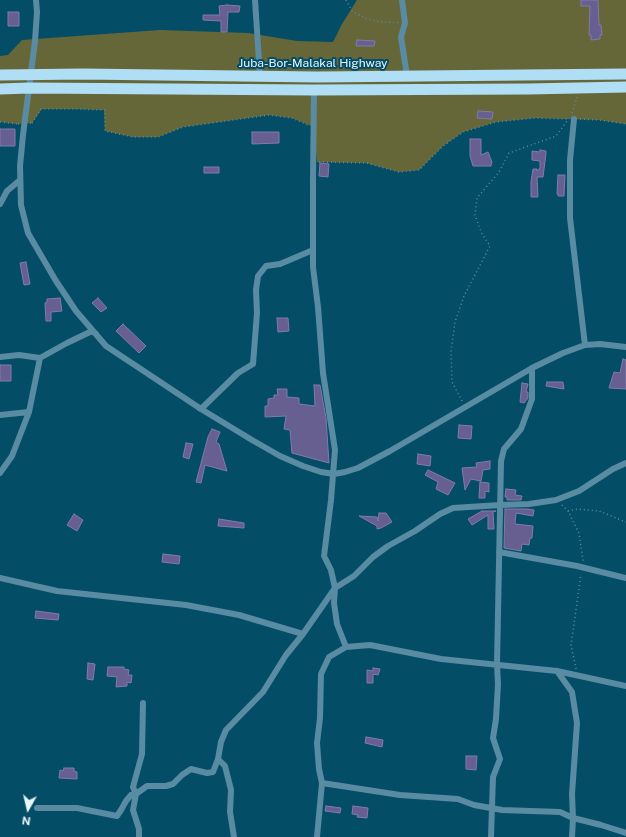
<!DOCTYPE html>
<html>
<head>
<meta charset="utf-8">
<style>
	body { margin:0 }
	#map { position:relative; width:626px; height:837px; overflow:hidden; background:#044d67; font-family:"Public Sans",sans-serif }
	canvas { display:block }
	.north { position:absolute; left:8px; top:789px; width:40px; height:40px; -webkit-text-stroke:3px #044d67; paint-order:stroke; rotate:188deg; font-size:11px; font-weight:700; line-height:16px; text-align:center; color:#e9f5fb }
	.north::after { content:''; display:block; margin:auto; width:14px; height:18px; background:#e9f5fb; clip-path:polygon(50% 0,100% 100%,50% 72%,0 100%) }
</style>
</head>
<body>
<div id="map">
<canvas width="626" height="837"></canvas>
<div class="north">N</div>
</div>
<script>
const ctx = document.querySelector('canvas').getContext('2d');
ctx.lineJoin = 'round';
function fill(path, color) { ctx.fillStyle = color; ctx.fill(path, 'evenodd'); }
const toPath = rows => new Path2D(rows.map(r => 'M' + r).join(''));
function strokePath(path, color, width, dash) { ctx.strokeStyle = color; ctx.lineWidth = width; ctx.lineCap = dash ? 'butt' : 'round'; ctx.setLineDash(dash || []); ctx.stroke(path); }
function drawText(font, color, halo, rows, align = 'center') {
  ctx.font = font + ' "Public Sans",sans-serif'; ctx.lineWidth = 4; ctx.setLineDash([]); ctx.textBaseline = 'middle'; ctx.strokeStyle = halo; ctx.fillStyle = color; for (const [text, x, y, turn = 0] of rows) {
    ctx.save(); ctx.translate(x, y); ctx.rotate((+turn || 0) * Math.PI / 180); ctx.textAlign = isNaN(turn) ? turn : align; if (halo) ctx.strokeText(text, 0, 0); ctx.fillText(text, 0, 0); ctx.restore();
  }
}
fill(toPath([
	[357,0,626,0,626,124,599,120,535,118,496,122,463,132,443,146,419,170,399,172,366,163,317,162,314,127,292,118,269,115,183,127,158,137,133,137,105,131,104,110,77,109,42,109,32,123,18,124,0,122,0,56,8,55,22,40,160,30,248,33,297,41,333,42,342,24]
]), '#666738');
const building = toPath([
	[581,0,598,0,599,25,601,25,602,35,600,35,600,39,591,40,591,35,589,35,590,6,581,6,581,0],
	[227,5,240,6,239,12,228,12,227,32,221,32,221,21,203,20,203,15,220,15,219,6,227,5],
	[8,12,19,12,19,26,8,26,8,12],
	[357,40,375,41,374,46,356,46,357,40],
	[478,111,493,112,492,119,477,118,478,111],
	[0,129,15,129,15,146,0,146,0,129],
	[252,132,279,132,279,143,252,144,252,132],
	[470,139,481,139,481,155,488,152,492,162,491,166,473,166,470,156,470,139],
	[540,150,546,151,546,153,543,177,537,177,538,197,531,197,531,182,533,169,537,169,537,171,540,168,540,161,532,160,532,151,540,152,540,150],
	[320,163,329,164,328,177,319,176,320,163],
	[204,167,219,167,219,173,204,173,204,167],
	[558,175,565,175,564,196,558,196,558,194,557,194,558,175],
	[26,262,30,284,24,285,20,263,26,262],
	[60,298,62,311,51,312,51,321,46,321,45,303,47,302,47,299,60,298],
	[98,298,107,308,101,312,92,303,98,298],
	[277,318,288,318,289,331,278,332,277,318],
	[123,324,146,346,139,353,116,331,123,324],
	[623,359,626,360,626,389,609,388,614,372,620,373,623,359],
	[0,365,11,365,11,381,0,381,0,365],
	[547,382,563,382,564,389,546,386,547,382],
	[522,383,528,384,526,392,528,392,528,398,524,403,520,402,522,383],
	[314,385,320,385,326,418,329,463,292,453,290,430,284,429,286,416,265,417,265,406,268,406,268,399,274,398,274,395,278,395,277,389,287,389,287,397,299,398,299,404,315,406,314,385],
	[459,425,472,426,471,439,458,438,459,425],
	[212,429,220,432,216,442,219,444,227,471,205,465,201,483,196,482,208,437,212,429],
	[186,443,193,444,189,459,183,457,186,443],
	[418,454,431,456,430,466,417,464,418,454],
	[490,461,490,469,483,470,481,481,471,479,465,490,462,468,477,467,476,463,490,461],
	[428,470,455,483,448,495,436,489,438,482,425,475,428,470],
	[480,482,489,483,489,492,485,491,485,498,479,498,480,482],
	[506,489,516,490,515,495,522,496,521,500,507,500,507,497,505,497,506,489],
	[505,509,528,509,534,510,533,516,516,513,515,524,533,526,532,538,530,538,529,545,522,544,521,551,504,548,505,509],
	[482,511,496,511,493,512,494,529,488,529,488,515,472,525,468,519,482,511],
	[379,513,386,513,392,522,381,528,377,529,377,526,359,516,377,517,378,521,379,513],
	[74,514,83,520,77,531,67,525,74,514],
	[219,519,244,523,244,528,218,526,219,519],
	[163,554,180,556,179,564,162,562,163,554],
	[36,611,59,614,58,620,35,618,36,611],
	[88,663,95,664,93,680,87,679,88,663],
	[108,667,124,667,124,669,129,670,128,675,132,675,131,683,127,682,127,686,116,687,117,677,107,676,108,667],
	[373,668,380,669,378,675,373,674,373,683,367,683,367,670,373,671,373,668],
	[366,737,383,740,382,747,365,743,366,737],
	[466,756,477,756,476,770,466,769,466,756],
	[64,768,74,768,74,771,77,772,77,779,59,778,60,770,63,771,64,768],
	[326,806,341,808,340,813,325,811,326,806],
	[353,806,368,808,367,818,357,817,358,815,352,814,353,806]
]);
fill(building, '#665f90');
strokePath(building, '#817aad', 1);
strokePath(toPath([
	[346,0,352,11,367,19,376,21,399,23],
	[572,113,577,97],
	[580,119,599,120,626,124],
	[0,122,18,124],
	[32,123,41,109,77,109,105,110,105,131,133,137,158,137,183,127,269,115,292,118,308,125],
	[319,162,366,163,399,172,419,170,443,146,463,132,496,122,535,118,568,119],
	[462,401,452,382,451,351,455,322,464,296,490,246,481,232,475,215,477,198,499,172,509,153,556,136,567,121],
	[562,505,568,511,579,533,583,560,582,561],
	[568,511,578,509,599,511,626,522],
	[576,669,571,645,581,574]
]), '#5a8c9f', 1.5, [1, 3]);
strokePath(toPath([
	[36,0,37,12,35,41,23,135,20,166,21,205,28,233,56,281,76,311,106,346,201,409,252,440,280,456,303,466,321,472,334,474,345,472,358,468,390,451,532,368,563,353,585,345,600,344,626,347],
	[255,0,260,76],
	[402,0,405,23,401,37,407,76],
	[574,119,570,160,570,218,585,345],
	[0,204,7,191,20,180],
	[0,357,19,355,40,358],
	[199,408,201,409,238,373,253,364,257,313,256,290,258,276,266,266,280,264,313,250],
	[0,415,29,412],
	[0,473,12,456,29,412,40,358,67,343,92,331,96,334],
	[499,552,577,566,626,578],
	[0,578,57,591,186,605,239,615,303,634],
	[346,647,370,645,441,659,557,671,626,686],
	[557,671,572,692,577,723,572,794,573,818,572,837],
	[322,783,400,795,458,799,474,805,502,810,560,812,573,818,601,825,626,833],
	[37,808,77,808,117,816,121,810,126,801,131,795,136,794,147,786,166,786,173,784,182,775,191,769,207,773,213,772,218,759],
	[139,837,139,829,133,810,136,794,133,787,142,754,143,703],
	[234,837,230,812,231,790,225,766,218,759,221,742,226,730,263,692,286,655,303,634,335,588,331,570,324,556,331,500,335,450,323,373,318,307,313,267,313,178,314,90],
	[317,837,322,783,319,769,317,743,320,718,321,674,329,657,346,647,337,624,334,603,335,588,354,576,373,557,388,546,415,531,440,514,453,508,500,505,529,504,556,500,579,491,613,469,626,463],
	[491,837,493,777,500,759,493,738,496,719,498,684,497,664,501,461,504,449,521,429,532,399,532,368]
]), '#598ba3', 6);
strokePath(toPath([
	[0,75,83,74,318,77,626,74],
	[0,89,29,88,314,90,528,89,626,87]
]), '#b0def5', 11);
strokePath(toPath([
	[18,124,32,123]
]), '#5a8c9f', 1.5, [1, 3]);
drawText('12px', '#e9f5fb', '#044d67', [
	["Juba-Bor-Malakal Highway",313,63]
]);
</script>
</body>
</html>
